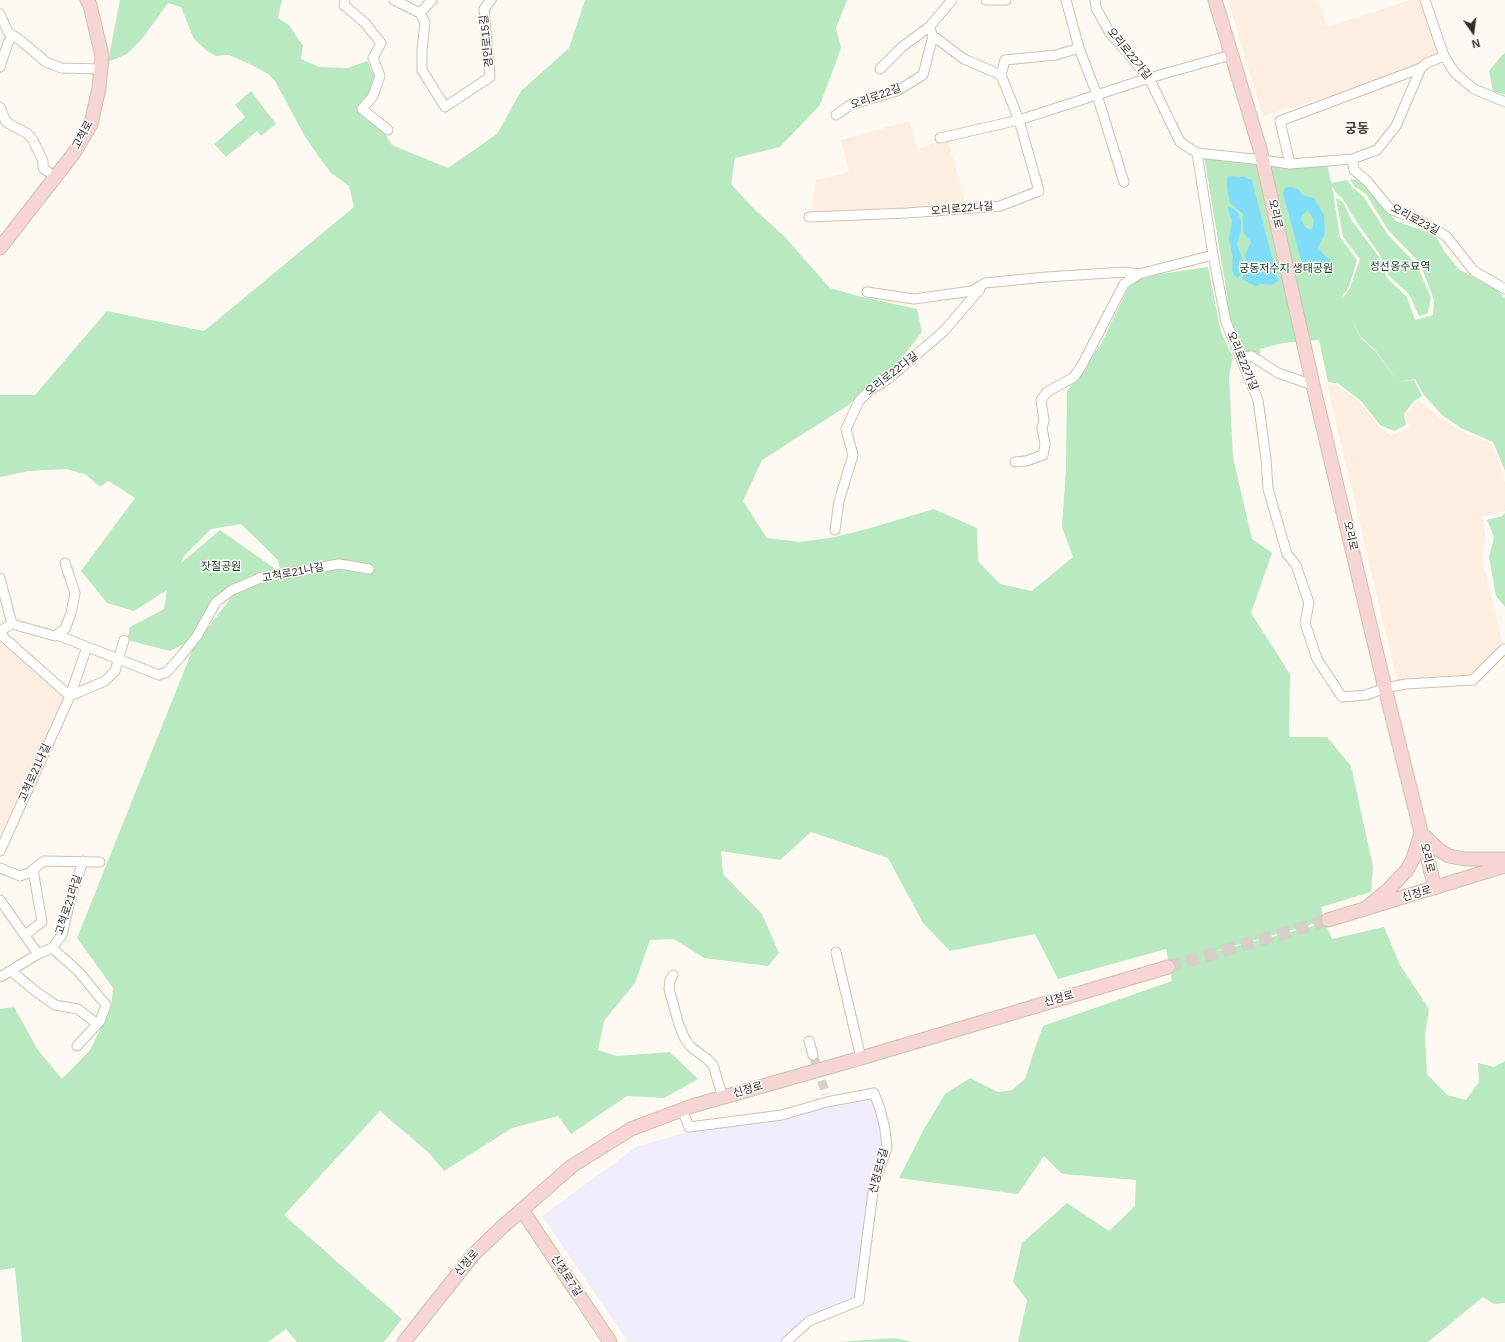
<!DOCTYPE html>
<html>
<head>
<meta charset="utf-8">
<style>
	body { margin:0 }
	#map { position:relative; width:1505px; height:1342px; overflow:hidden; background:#fffaf1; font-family:Helvetica,sans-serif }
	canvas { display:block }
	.north { position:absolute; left:1453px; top:12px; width:40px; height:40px; -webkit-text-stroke:3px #fff; paint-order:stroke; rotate:166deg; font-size:11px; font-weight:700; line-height:16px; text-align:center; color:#322d25 }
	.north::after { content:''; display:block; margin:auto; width:14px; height:18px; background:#322d25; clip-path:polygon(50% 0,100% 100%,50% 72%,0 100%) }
</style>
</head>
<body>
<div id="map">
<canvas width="1505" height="1342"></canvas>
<div class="north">N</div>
</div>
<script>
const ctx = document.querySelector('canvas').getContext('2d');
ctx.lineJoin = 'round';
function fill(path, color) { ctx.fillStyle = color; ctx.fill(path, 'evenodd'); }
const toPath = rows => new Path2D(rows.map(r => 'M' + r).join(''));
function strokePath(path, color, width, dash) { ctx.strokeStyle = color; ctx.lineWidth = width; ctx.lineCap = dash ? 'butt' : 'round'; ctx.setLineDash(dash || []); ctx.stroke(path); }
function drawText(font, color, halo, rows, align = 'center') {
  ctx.font = font + ' Helvetica,"Noto Sans KR",sans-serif'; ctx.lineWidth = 3; ctx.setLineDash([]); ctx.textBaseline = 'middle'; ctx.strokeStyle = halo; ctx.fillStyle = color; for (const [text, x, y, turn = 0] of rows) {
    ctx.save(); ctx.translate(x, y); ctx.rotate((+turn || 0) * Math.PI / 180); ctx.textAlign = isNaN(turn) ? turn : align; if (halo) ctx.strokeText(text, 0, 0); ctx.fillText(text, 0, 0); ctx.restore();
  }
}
fill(toPath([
	[874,1093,887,1148,874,1184,859,1301,809,1321,786,1342,628,1342,542,1216,636,1147,711,1125]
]), '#f0eefc');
fill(toPath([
	[1228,0,1318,0,1327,27,1410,0,1425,0,1444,56,1395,78,1263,116],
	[909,121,918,150,947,138,966,205,811,212,816,180,849,172,841,140],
	[1327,384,1337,386,1359,401,1379,426,1391,436,1409,427,1405,414,1418,400,1443,420,1467,434,1481,439,1494,447,1505,483,1505,511,1483,517,1486,543,1481,554,1504,649,1473,680,1398,685],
	[0,634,70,696,0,851]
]), '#feede1');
fill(toPath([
	[120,0,282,0,278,18,289,25,303,46,301,59,319,67,348,68,367,61,375,77,371,92,359,108,380,126,392,145,448,168,497,134,521,91,569,48,585,0,847,0,836,28,841,48,820,105,780,147,735,158,731,184,753,208,784,236,830,288,858,296,917,309,922,332,897,364,847,406,762,460,743,501,767,538,800,542,835,537,867,529,934,509,977,528,978,561,1000,584,1032,591,1073,557,1062,527,1066,469,1067,391,1101,344,1133,278,1208,267,1221,332,1233,357,1229,375,1233,458,1252,539,1272,553,1251,613,1290,674,1289,737,1327,737,1351,766,1373,867,1371,892,1321,907,1324,921,1198,956,1325,923,1332,939,1384,927,1400,965,1429,1009,1425,1034,1427,1074,1447,1095,1466,1100,1479,1082,1478,1063,1494,1067,1505,1061,1505,1303,1494,1304,1483,1297,1428,1342,1018,1342,1027,1300,1013,1282,1022,1243,1067,1203,1109,1231,1135,1206,1136,1180,1062,1174,1044,1156,1018,1194,899,1178,924,1129,945,1094,970,1078,998,1092,1012,1090,1025,1079,1037,1042,1043,1026,1172,981,1166,949,1058,979,1035,934,950,951,923,923,888,858,811,832,780,860,721,851,723,874,762,914,779,953,768,966,704,958,674,939,650,940,635,983,604,1021,598,1050,617,1056,670,1052,698,1079,664,1098,627,1096,571,1134,558,1116,512,1128,444,1171,429,1153,380,1111,284,1215,402,1319,384,1342,297,1342,286,1329,268,1342,22,1342,15,1268,0,1270,0,1009,14,1007,38,1050,62,1079,90,1050,111,1007,113,988,77,938,194,646,233,595,273,578,241,587,207,609,195,638,170,651,127,640,130,627,164,609,167,590,134,611,107,603,81,571,135,498,120,488,108,481,100,487,85,474,66,469,29,471,0,477,0,395,35,395,107,311,204,331,354,207,349,186,331,173,319,157,304,135,275,81,268,74,254,66,229,55,216,56,206,50,194,39,181,7,168,3,142,39,127,54,108,62],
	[241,524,278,560,281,573,220,530,181,563,184,556,211,529],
	[1505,53,1505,94,1493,92,1489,71,1502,55],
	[251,91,276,124,261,136,257,131,226,157,214,144,245,117,235,105],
	[1204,156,1252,164,1293,168,1327,163,1331,183,1347,180,1352,187,1363,196,1388,235,1417,265,1431,298,1428,313,1419,316,1409,294,1388,275,1380,255,1354,218,1343,199,1337,194,1332,186,1340,237,1357,260,1349,287,1342,296,1343,298,1350,288,1360,259,1343,237,1336,198,1343,202,1352,221,1379,257,1387,278,1407,297,1415,320,1433,315,1434,300,1420,263,1388,230,1366,194,1355,187,1350,179,1362,180,1396,221,1435,235,1444,251,1460,270,1496,289,1505,298,1505,471,1493,442,1461,428,1442,415,1423,394,1415,379,1398,382,1376,351,1360,336,1350,315,1360,337,1376,352,1398,382,1414,380,1422,396,1415,400,1404,414,1406,425,1394,431,1380,425,1361,401,1339,384,1328,382,1319,340,1283,343,1260,349,1260,359,1241,354,1230,326,1227,295],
	[1505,513,1505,607,1496,596,1489,557,1494,537,1487,520,1502,516],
	[894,1338,913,1342,837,1342]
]), '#b9e9c0');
fill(toPath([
	[1229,176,1244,177,1252,180,1278,281,1272,285,1261,284,1255,286,1242,279,1247,266,1245,255,1251,242,1243,232,1243,214,1230,203,1227,188,1227,177],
	[1290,187,1298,189,1303,195,1314,198,1324,215,1325,234,1318,247,1324,255,1334,262,1334,265,1331,268,1320,270,1316,273,1304,271,1283,193,1285,188],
	[1308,210,1314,221,1313,227,1311,230,1305,227,1301,220,1302,216],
	[1227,206,1234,209,1238,213,1241,221,1241,230,1237,244,1244,263,1241,275,1238,278,1234,275,1232,270,1233,258,1229,238,1232,221]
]), '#80ddf9');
strokePath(toPath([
	[813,1055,826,1094]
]), '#d6d1c8', 9, [9, 4.5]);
strokePath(toPath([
	[1168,967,1328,920]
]), '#d6d1c8', 13, [13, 6]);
const street = toPath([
	[345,0,344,5,365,23,381,43,373,58,380,76,373,96,362,109,388,130],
	[394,0,420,13,432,0],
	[986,0,1006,0],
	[1066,0,1079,48,1097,95,1124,182],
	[1095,0,1096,8,1110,33,1149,78,1180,142,1197,153,1213,255,1226,322,1258,400,1266,459,1268,489,1287,554,1296,565,1309,603,1305,623,1317,659,1342,697,1366,695,1385,688,1406,684,1473,680,1504,649],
	[1425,0,1444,56,1455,73,1474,89,1505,102],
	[420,13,425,22,422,50,422,70,445,107,490,77,484,9,491,0],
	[0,14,8,32,20,40,46,62,61,68,101,69],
	[933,36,964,59,1001,75],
	[0,67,8,43,12,35],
	[880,69,902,47,929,27],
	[0,107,6,122,28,134,33,140,43,161,43,168,55,177],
	[836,115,850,105,897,91,923,75,933,36,929,27,952,0],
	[940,138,1019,120,1149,78,1231,55],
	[1197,153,1263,160,1290,164,1352,159,1377,150,1396,126,1421,68,1427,63,1444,56],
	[1352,159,1354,170,1367,181,1390,209,1420,221,1446,236,1474,271,1505,289],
	[1290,164,1280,121,1421,68],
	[809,217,907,213,1000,206,1039,191,1019,120,1001,75,1005,60,1056,55,1079,48],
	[867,292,914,299,972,291,985,283,1046,277,1125,272,1139,274,1213,255],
	[1241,357,1252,356,1278,373,1313,385],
	[1015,462,1026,461,1043,455,1045,444,1042,428,1044,421,1041,400,1047,392,1074,377,1082,365,1124,284,1139,274],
	[835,530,839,501,853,455,846,429,859,401,869,391,888,379,944,331,980,289],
	[0,578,12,624],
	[0,631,12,624,55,636,65,629,71,613,75,593,65,563],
	[0,634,70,696,0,851],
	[57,635,159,675,167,672,181,656,197,636,216,602,232,590,260,578,339,564,369,569],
	[70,696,105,681,115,671,124,640],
	[70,696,87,647],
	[0,868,20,876,29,873,44,861,100,862],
	[0,900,38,954],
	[25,935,42,922,33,870],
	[52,948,62,935,70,901,83,861],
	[836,952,861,1058],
	[11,971,34,990,55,1005,78,1009,97,1024],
	[673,975,670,980,669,989,679,1025,685,1039,691,1047,707,1059,713,1065,723,1098],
	[0,977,38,954,52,948,78,971,106,1005,100,1021,77,1046],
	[809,1041,813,1055],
	[682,1109,689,1127,782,1115,827,1102,874,1093,880,1109,885,1129,887,1148,874,1184,859,1301,809,1321,786,1342]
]);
const secondary = toPath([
	[1215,0,1260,149,1313,385,1385,688,1435,888],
	[0,248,74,153,91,124,99,88,102,56,90,5,87,0],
	[1365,909,1388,890,1407,870,1413,859,1421,833,1439,850,1449,856,1465,859,1505,859],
	[1328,920,1505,866],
	[522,1210,610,1342],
	[404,1342,473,1255,501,1228,572,1166,631,1129,692,1106,861,1058,1168,967]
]);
strokePath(street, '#cfc2ae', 11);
strokePath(secondary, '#cfc2ae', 15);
strokePath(street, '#fff', 9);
strokePath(secondary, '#f6d5d4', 13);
drawText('11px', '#322d25', '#fff', [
	["경인로15길",487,41,-96],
	["오리로22가길",1129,54,51],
	["오리로22길",876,97,-20],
	["고척로",83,135,-62],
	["오리로22나길",962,209,-5],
	["오리로",1275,214,77],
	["오리로23길",1415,220,28],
	["오리로22가길",1242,361,67],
	["오리로22다길",892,374,-38],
	["오리로",1350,536,77],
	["고척로21나길",293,573,-11],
	["고척로21나길",35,773,-66],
	["오리로",1427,858,76],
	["신정로",1417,894,-17],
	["고척로21라길",69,905,-72],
	["신정로",1059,999,-16],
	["신정로",748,1090,-16],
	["신정로5길",879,1171,-75],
	["신정로",467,1263,-50],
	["신정로7길",566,1276,57]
]);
drawText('11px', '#14411f', '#fff', [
	["정선옹주묘역",1400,267],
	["궁동저수지 생태공원",1286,269],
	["잣절공원",221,567]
]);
drawText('bold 13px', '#483e2d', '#fff', [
	["궁동",1357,129]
]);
</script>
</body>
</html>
